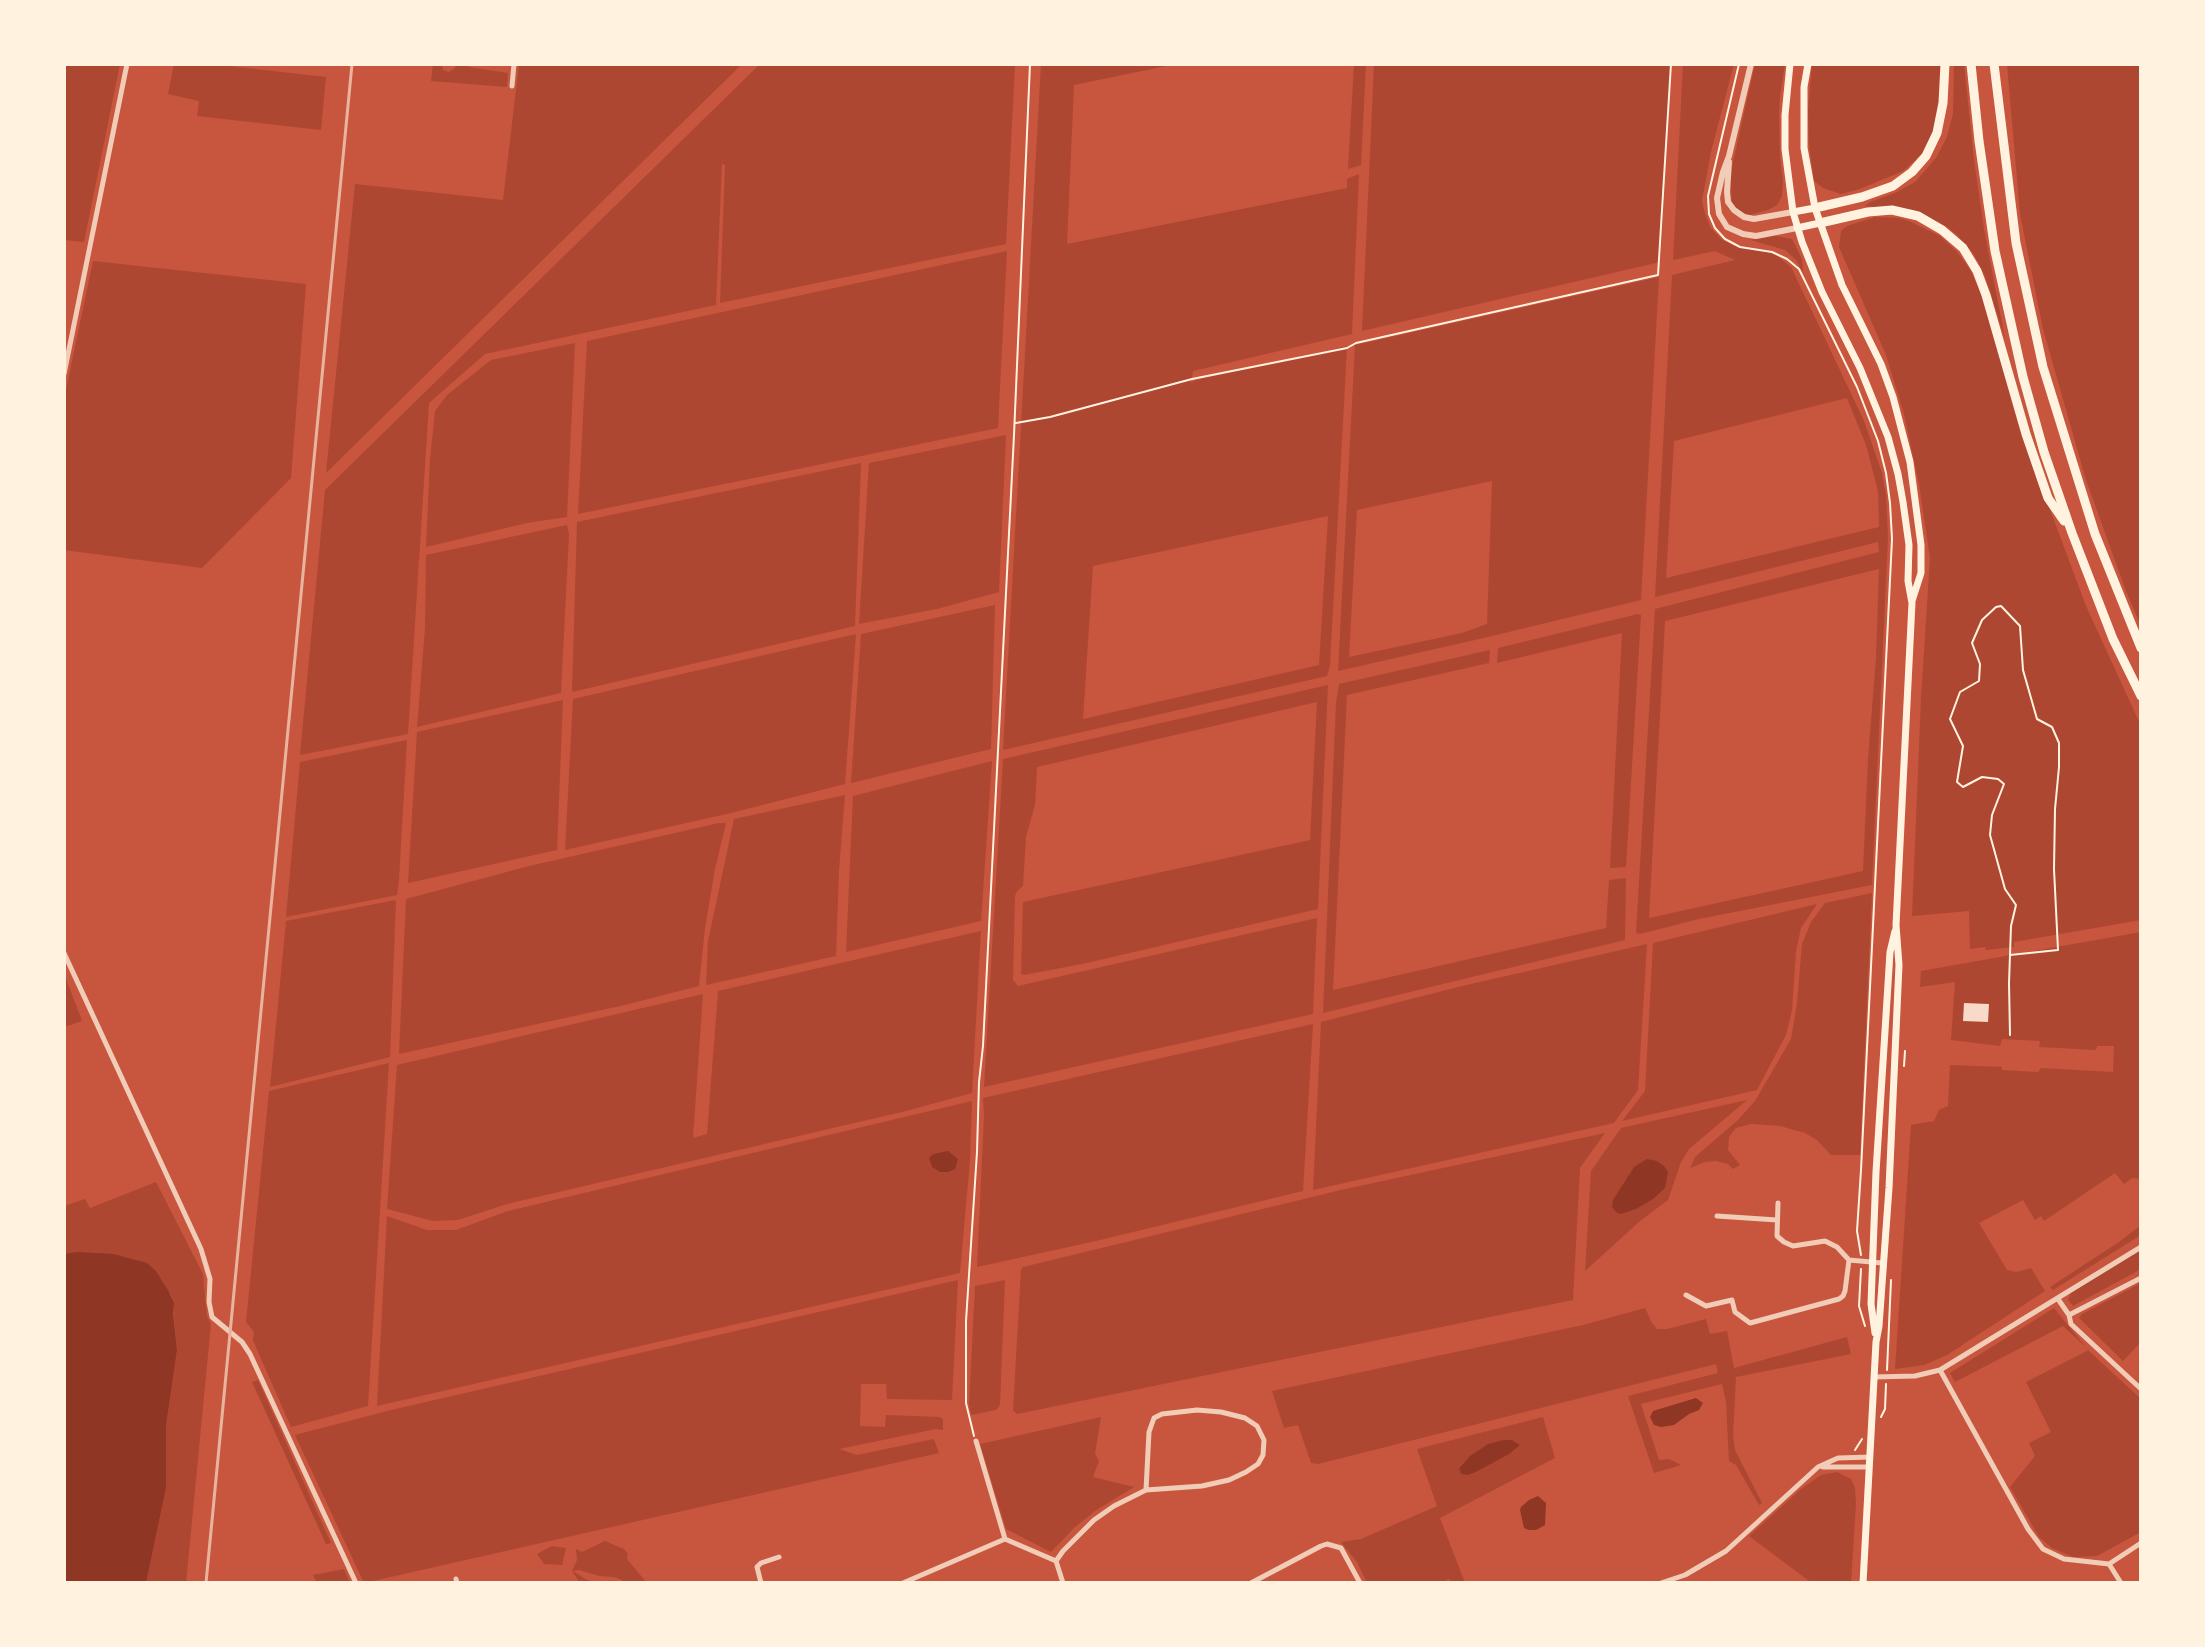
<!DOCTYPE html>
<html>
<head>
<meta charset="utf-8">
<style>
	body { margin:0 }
	#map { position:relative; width:2205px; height:1647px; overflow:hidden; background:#c8553d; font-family:"Varela Round",sans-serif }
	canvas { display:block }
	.frame { position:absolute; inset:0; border:66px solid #fff3e0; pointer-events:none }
</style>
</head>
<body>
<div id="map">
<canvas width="2205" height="1647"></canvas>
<div class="frame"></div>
</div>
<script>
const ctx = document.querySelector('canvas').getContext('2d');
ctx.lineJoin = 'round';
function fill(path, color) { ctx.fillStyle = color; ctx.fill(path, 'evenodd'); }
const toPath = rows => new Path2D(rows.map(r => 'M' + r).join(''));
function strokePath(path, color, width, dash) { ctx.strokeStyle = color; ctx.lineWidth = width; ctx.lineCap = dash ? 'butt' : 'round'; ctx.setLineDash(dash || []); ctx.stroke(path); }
fill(toPath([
	[64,64,120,64,84,242,64,240],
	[174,64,211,64,326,77,321,130,197,116,199,101,168,94],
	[433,64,442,64,443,70,449,72,455,68,456,64,468,64,469,67,508,73,507,87,431,81],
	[519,64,742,64,326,473,355,184,503,200],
	[760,64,1015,64,1006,244,720,303,725,165,722,164,716,305,485,354,429,403,408,734,300,755,325,490],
	[1041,64,1176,64,1074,85,1067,244,1347,188,1347,179,1359,174,1352,334,1193,371,1191,383,1196,380,1347,346,1330,666,1327,676,1003,750],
	[1328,516,1319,665,1083,719,1093,566],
	[1354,64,1366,64,1361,165,1348,169],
	[1374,64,1672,64,1660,262,1362,331],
	[1683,64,1734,64,1711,152,1702,200,1704,210,1710,227,1721,239,1735,246,1775,254,1791,267,1864,421,1882,473,1886,495,1888,537,1872,885,1699,919,1640,934,1636,933,1655,609,1879,552,1878,542,1655,597,1672,275,1735,260,1715,251,1673,260],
	[1847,398,1866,445,1875,479,1878,492,1879,527,1666,578,1674,441],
	[1879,569,1876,658,1868,759,1863,871,1649,918,1665,621],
	[1755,64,1785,64,1780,96,1779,115,1780,158,1783,181,1782,196,1777,205,1768,210,1749,215,1736,210,1732,203,1730,176],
	[1812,64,1943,64,1941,112,1925,151,1903,171,1860,189,1841,194,1823,188,1814,181,1809,145,1808,112],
	[1954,64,1964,64,1974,160,1984,229,2005,339,1985,276,1973,253,1956,234,1947,227,1914,211,1865,206,1870,202,1895,193,1915,182,1936,158,1947,137,1953,114],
	[2007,64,2141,64,2141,626,2126,591,2086,480,2043,329,2020,214],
	[1875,217,1898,218,1909,221,1940,236,1958,253,1971,271,1981,294,2039,480,2086,606,2141,726,2141,920,2014,942,2014,947,1986,950,1985,947,1970,949,1969,911,1912,916,1921,698,1930,558,1919,484,1904,414,1886,355,1839,247,1841,231,1847,226],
	[1775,236,1792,239,1802,259,1803,272,1796,260,1785,250,1751,240],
	[1007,251,998,428,578,514,587,341],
	[93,261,306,284,291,478,202,568,64,550,64,399],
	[1659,277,1641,600,1488,637,1338,671,1355,345],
	[1492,481,1487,624,1462,633,1349,657,1357,510],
	[575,343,567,517,527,523,426,547,430,459,435,411,447,395,491,360],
	[1006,435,999,592,937,609,859,624,869,463],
	[861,463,855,626,572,692,577,522],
	[567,525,569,534,561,693,417,727,425,628,426,555],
	[995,605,991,749,851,783,861,634],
	[1638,614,1641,615,1626,867,1610,868,1622,633,1497,663,1498,648],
	[856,634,845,784,727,814,565,850,573,699],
	[1490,650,1489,663,1347,695,1333,990,1606,928,1609,880,1626,878,1625,940,1323,1013,1336,703,1339,684],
	[1328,685,1318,909,1087,963,1024,975,1021,974,1023,902,1310,840,1317,702,1037,767,1035,805,1026,837,1023,886,1017,891,1015,896,1013,980,1018,986,1317,918,1313,1014,984,1087,1003,759],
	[563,700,557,850,408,883,417,732],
	[407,740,399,880,397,895,286,917,300,762],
	[992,761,981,921,846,952,853,796],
	[845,795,839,871,836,956,706,985,708,941,734,819],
	[719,823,726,823,715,869,705,928,699,986,625,1005,399,1054,406,899,529,866],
	[1872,893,1860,1155,1831,1155,1817,1140,1805,1133,1780,1126,1751,1124,1736,1128,1729,1137,1728,1150,1740,1165,1733,1169,1728,1164,1716,1161,1705,1162,1690,1168,1695,1157,1738,1120,1755,1101,1791,1039,1797,1003,1802,944,1811,922,1825,903],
	[396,900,390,1057,270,1087,286,921],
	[1817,904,1801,928,1796,951,1792,1010,1786,1035,1757,1090,1622,1121,1645,1091,1653,943],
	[981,931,972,1093,906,1111,507,1204,458,1220,433,1221,387,1209,397,1065,703,994,693,1138,707,1134,718,991],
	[2141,932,2141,1179,2132,1178,2124,1184,2115,1173,2044,1221,2041,1216,2035,1220,2023,1200,1979,1223,2007,1270,2016,1272,2031,1268,2045,1291,1947,1355,1924,1365,1895,1369,1911,1125,1934,1121,1939,1110,1948,1106,1950,1065,2002,1067,2002,1070,2038,1072,2041,1068,2113,1072,2114,1046,2097,1046,2096,1050,2039,1047,2040,1041,2002,1039,2000,1046,1951,1040,1955,982,1920,987,1921,971],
	[1647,944,1638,1090,1614,1123,1313,1190,1321,1022,1462,986],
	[64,973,82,1021,64,1027],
	[1313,1024,1303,1191,1096,1241,977,1267,984,1116,983,1098],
	[389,1063,368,1406,291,1427,258,1352,253,1340,254,1332,246,1322,269,1091],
	[1747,1100,1689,1149,1681,1162,1668,1200,1640,1221,1585,1271,1591,1171,1621,1128],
	[972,1101,970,1160,960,1273,377,1406,387,1216,427,1230,456,1230,508,1211],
	[1605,1133,1580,1168,1573,1300,1017,1414,1013,1410,1021,1270,1023,1267,1341,1190],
	[156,1182,203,1274,205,1298,207,1316,211,1324,186,1583,146,1583,166,1488,166,1426,177,1350,172,1297,156,1271,146,1263,114,1254,64,1254,64,1206,85,1199,90,1208],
	[2141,1225,2141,1235,2053,1290,2050,1287,2119,1242],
	[2141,1248,2141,1269,2073,1306,2068,1300,2073,1288],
	[958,1280,952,1400,887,1399,886,1384,861,1384,860,1426,885,1427,886,1415,939,1417,943,1419,943,1430,936,1429,839,1449,857,1455,934,1439,939,1453,364,1583,295,1435,391,1410],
	[1005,1280,1000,1405,996,1410,971,1415,969,1405,975,1286],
	[2141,1283,2141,1342,2123,1361,2079,1318,2082,1314],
	[1645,1308,1652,1323,1657,1329,1667,1329,1706,1319,1710,1334,1727,1331,1734,1368,1847,1337,1851,1354,1736,1377,1733,1436,1735,1450,1762,1503,1759,1505,1736,1465,1729,1461,1726,1402,1722,1384,1641,1404,1659,1460,1669,1459,1681,1465,1654,1473,1628,1396,1718,1373,1716,1364,1318,1464,1311,1463,1298,1425,1284,1428,1272,1391,1583,1325],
	[2054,1308,2089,1351,2141,1399,2141,1532,2097,1556,2073,1557,2052,1548,2039,1537,2010,1487,2035,1456,2029,1443,2051,1432,2026,1382,2089,1350,2063,1326,1955,1382,1950,1373],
	[258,1380,331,1543,326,1544,252,1382],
	[1101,1417,1095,1454,1099,1461,1093,1477,1134,1487,1095,1511,1074,1528,1051,1552,1006,1529,980,1444],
	[1543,1417,1555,1458,1440,1518,1465,1583,1451,1583,1449,1579,1441,1583,1367,1583,1357,1562,1341,1542,1361,1539,1437,1506,1417,1449],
	[1503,1440,1512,1440,1520,1445,1476,1472,1468,1475,1461,1473,1459,1467,1464,1462],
	[1837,1472,1851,1479,1855,1488,1856,1504,1851,1583,1812,1583,1749,1536,1801,1489,1821,1475],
	[605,1541,624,1549,628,1554,627,1559,647,1583,622,1583,622,1580,614,1577,599,1576,579,1570,573,1571,587,1580,598,1583,580,1583,572,1571,577,1560,576,1549,582,1552],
	[552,1546,566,1548,562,1565,544,1564,537,1554],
	[344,1569,350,1583,317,1583,313,1575]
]), '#ae4732');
fill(toPath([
	[948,1151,958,1159,955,1169,948,1172,940,1172,932,1167,929,1158,933,1154],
	[1647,1159,1657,1161,1664,1166,1668,1172,1665,1188,1653,1199,1636,1209,1621,1214,1617,1213,1612,1207,1613,1200,1634,1167],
	[77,1252,114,1254,147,1263,156,1271,168,1290,174,1303,173,1313,177,1350,166,1426,166,1488,146,1583,64,1583,64,1254],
	[1696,1398,1703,1403,1699,1410,1689,1414,1674,1425,1661,1427,1654,1425,1650,1417,1653,1411],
	[1503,1440,1512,1440,1520,1445,1509,1454,1476,1472,1468,1475,1461,1474,1459,1468,1470,1456,1488,1444],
	[1538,1496,1546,1503,1545,1525,1536,1530,1529,1530,1524,1528,1520,1510,1521,1507,1529,1500]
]), '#8f3625');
fill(toPath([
	[1964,1003,1989,1004,1988,1022,1963,1021]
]), '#f7dbc8');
strokePath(toPath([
	[1739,64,1708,196,1709,214,1715,228,1725,239,1740,247,1772,252,1787,259,1799,269,1857,387,1878,441,1886,473,1890,503,1892,539,1861,1170,1857,1231,1861,1255],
	[1016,423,1050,417,1192,379,1347,348,1356,343,1658,275,1671,64],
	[2010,1035,2009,983,2011,926,2016,905,2005,889,1990,835,1992,815,2004,784,1998,779,1982,777,1963,787,1957,782,1963,746,1950,719,1960,692,1979,681,1980,664,1972,643,1982,620,1996,607,2001,606,2020,626,2023,670,2037,719,2052,727,2059,743,2059,767,2055,809,2054,869,2058,950,2010,955],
	[1904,1066,1905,1051],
	[1861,1269,1859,1306,1865,1326],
	[1887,1370,1891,1280],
	[1881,1417,1885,1409,1886,1384],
	[974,1436,966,1403,966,1321,977,1152,979,1082,983,1046,1014,435,1030,64],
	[1855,1450,1862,1439]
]), '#fff3e0', 2);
strokePath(toPath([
	[512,86,514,64],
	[64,374,127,64],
	[64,953,201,1249,210,1279,209,1302,212,1317,242,1342,250,1354,356,1583],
	[1778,1203,1777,1236,1784,1242,1793,1246,1825,1241,1837,1247,1849,1260],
	[1717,1216,1777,1220],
	[1686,1295,1706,1306,1732,1300,1735,1312,1750,1323,1839,1299,1843,1296,1845,1291,1849,1260,1882,1263],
	[2058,1299,2069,1315,2071,1324,2141,1389],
	[2069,1315,2141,1278],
	[1940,1370,2028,1529,2043,1549,2064,1559,2109,1564,2141,1543],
	[1874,1377,1915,1376,1940,1370,2141,1247],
	[976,1441,1005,1539,1056,1561,1063,1583],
	[1823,1467,1869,1467],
	[1056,1561,1063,1551,1094,1520,1114,1506,1146,1490,1149,1432,1154,1418,1162,1414,1197,1410,1221,1412,1245,1418,1257,1426,1264,1440,1263,1455,1258,1464,1246,1472,1229,1480,1202,1486,1146,1490],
	[2109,1564,2121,1583],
	[456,1579,457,1583],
	[761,1583,757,1567,761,1563,779,1557],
	[903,1583,1005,1539],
	[1251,1583,1321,1546,1327,1544,1341,1548,1360,1583],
	[1661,1583,1685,1575,1726,1551,1818,1467,1838,1458,1870,1457]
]), '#f1ccb7', 5);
strokePath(toPath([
	[1751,64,1729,156,1723,172,1717,198,1719,214,1727,227,1743,234,1756,236,1797,228],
	[1729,162,1727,192,1728,202,1734,210,1744,217,1754,219,1793,212]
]), '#f1ccb7', 6);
strokePath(toPath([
	[1790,64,1785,115,1785,149,1793,212,1802,242,1822,292,1860,368,1888,437,1898,474,1903,502,1909,545,1908,581,1912,603,1896,925,1899,965,1889,1188,1879,1326,1876,1342,1863,1583],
	[1808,64,1804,87,1804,148,1815,208,1842,285,1881,364,1893,397,1910,462,1921,545,1921,573,1912,601],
	[1793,212,1815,208],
	[1797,228,1820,223],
	[1875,1333,1871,1304,1876,1172,1888,984,1890,952,1895,931]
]), '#fff3e0', 7);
strokePath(toPath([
	[1971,64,1979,141,1995,251,2023,377,2044,452,2072,533,2113,639,2141,696],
	[1994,64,2016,243,2043,367,2095,534,2141,648],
	[1815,208,1862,197,1893,186,1912,172,1926,156,1937,133,1943,103,1945,64],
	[1820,223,1868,212,1892,210,1918,216,1942,230,1963,248,1977,271,1986,295,2026,434,2048,498,2064,521]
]), '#fff3e0', 9);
strokePath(toPath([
	[206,1583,352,64]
]), '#e9b49f', 3);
</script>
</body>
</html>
